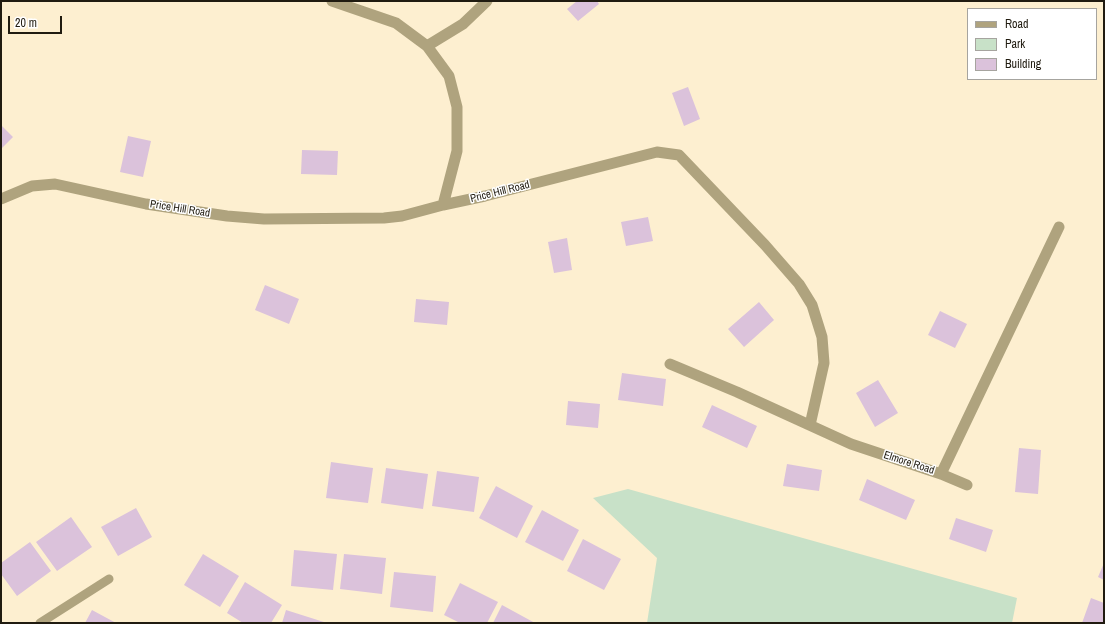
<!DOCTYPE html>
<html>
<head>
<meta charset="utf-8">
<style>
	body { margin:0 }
	#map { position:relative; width:1105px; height:624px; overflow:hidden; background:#fdefd0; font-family:"Archivo Narrow",sans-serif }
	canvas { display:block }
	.frame { position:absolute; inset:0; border:2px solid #201b10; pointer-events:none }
	.legend { position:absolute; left:967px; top:8px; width:130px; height:72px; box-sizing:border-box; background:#fff; border:1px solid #a6a49f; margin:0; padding:5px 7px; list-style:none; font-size:12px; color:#201b10 }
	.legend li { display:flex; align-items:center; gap:8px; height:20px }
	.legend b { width:20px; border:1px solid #a6a49f }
	.scale { position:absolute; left:8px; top:16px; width:54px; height:18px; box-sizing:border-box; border:2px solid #201b10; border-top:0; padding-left:5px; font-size:12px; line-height:14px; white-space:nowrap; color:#201b10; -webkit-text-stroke:3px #fff; paint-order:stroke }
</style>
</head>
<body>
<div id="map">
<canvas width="1105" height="624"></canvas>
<div class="frame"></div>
<ul class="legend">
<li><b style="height:5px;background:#afa37e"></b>Road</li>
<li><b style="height:11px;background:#c8e1c8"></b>Park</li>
<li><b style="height:11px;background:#dbc2db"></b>Building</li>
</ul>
<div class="scale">20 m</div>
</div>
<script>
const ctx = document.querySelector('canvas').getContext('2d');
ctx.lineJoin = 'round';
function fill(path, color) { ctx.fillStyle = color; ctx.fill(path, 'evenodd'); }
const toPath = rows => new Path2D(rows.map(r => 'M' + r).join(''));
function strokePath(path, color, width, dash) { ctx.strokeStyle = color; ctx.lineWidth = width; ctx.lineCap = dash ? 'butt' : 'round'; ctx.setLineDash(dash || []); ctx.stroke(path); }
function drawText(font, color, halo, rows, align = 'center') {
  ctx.font = font + ' "Archivo Narrow",sans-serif'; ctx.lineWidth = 3; ctx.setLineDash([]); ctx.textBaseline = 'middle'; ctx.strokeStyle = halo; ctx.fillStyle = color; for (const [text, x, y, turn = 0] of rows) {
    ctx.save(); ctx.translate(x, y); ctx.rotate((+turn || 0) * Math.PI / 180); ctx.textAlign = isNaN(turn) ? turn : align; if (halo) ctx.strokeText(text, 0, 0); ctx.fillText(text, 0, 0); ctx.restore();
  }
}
fill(toPath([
	[628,489,1017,598,1012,623,647,623,657,558,593,498]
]), '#c8e1c8');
fill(toPath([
	[577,1,597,1,599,4,578,21,567,9],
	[688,87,700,119,684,126,672,93],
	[1,125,13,137,1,149],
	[128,136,151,141,143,177,120,172],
	[302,150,338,151,337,175,301,174],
	[648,217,653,241,626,246,621,222],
	[567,238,572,270,554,273,548,242],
	[265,285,299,299,289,324,255,310],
	[416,299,449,302,447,325,414,322],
	[759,302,774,320,744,347,728,329],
	[940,311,967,324,955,348,928,335],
	[622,373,666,379,663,406,618,400],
	[878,380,898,413,875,427,856,393],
	[568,401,600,404,598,428,566,425],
	[712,405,757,426,747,448,702,427],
	[1019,448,1041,450,1038,494,1015,492],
	[331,462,373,468,368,503,326,498],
	[787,464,822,470,819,491,783,486],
	[386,468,428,474,423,509,381,503],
	[437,471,479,477,474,512,432,506],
	[867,479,915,500,906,520,859,500],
	[496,486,533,506,517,538,479,518],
	[136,508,152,537,118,556,101,527],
	[542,510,579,530,563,561,525,542],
	[71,517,92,547,57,571,36,542],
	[956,518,993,530,986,552,949,539],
	[583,539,621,559,604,590,567,571],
	[30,542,51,571,17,596,1,574,1,563],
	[294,550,337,554,333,590,291,586],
	[203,554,239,576,220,607,184,585],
	[344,554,386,558,382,594,340,589],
	[1104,563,1104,580,1098,577],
	[394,572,436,576,433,612,390,607],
	[245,582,282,605,271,623,243,623,227,613],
	[460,583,498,602,487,623,460,623,444,615],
	[1091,598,1104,603,1104,623,1082,623],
	[502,605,535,623,493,623],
	[92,610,116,623,85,623],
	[286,610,327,623,282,623]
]), '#dbc2db');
strokePath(toPath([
	[40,623,109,579]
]), '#afa37e', 9);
strokePath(toPath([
	[332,1,396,23,427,46,449,76,457,107,457,151,443,205],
	[427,46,463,24,487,1],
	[1,199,32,186,55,184,146,204,227,216,264,219,384,218,402,216,443,205,485,196,657,152,679,155,765,245,799,284,812,305,822,337,824,363,810,425],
	[670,364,737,392,851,444,941,474,967,485],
	[941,474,1059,227]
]), '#afa37e', 11);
drawText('11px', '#201b10', '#fff', [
	["Price Hill Road",500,192,-14],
	["Price Hill Road",180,209,9],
	["Elmore Road",909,463,18]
]);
</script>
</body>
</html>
